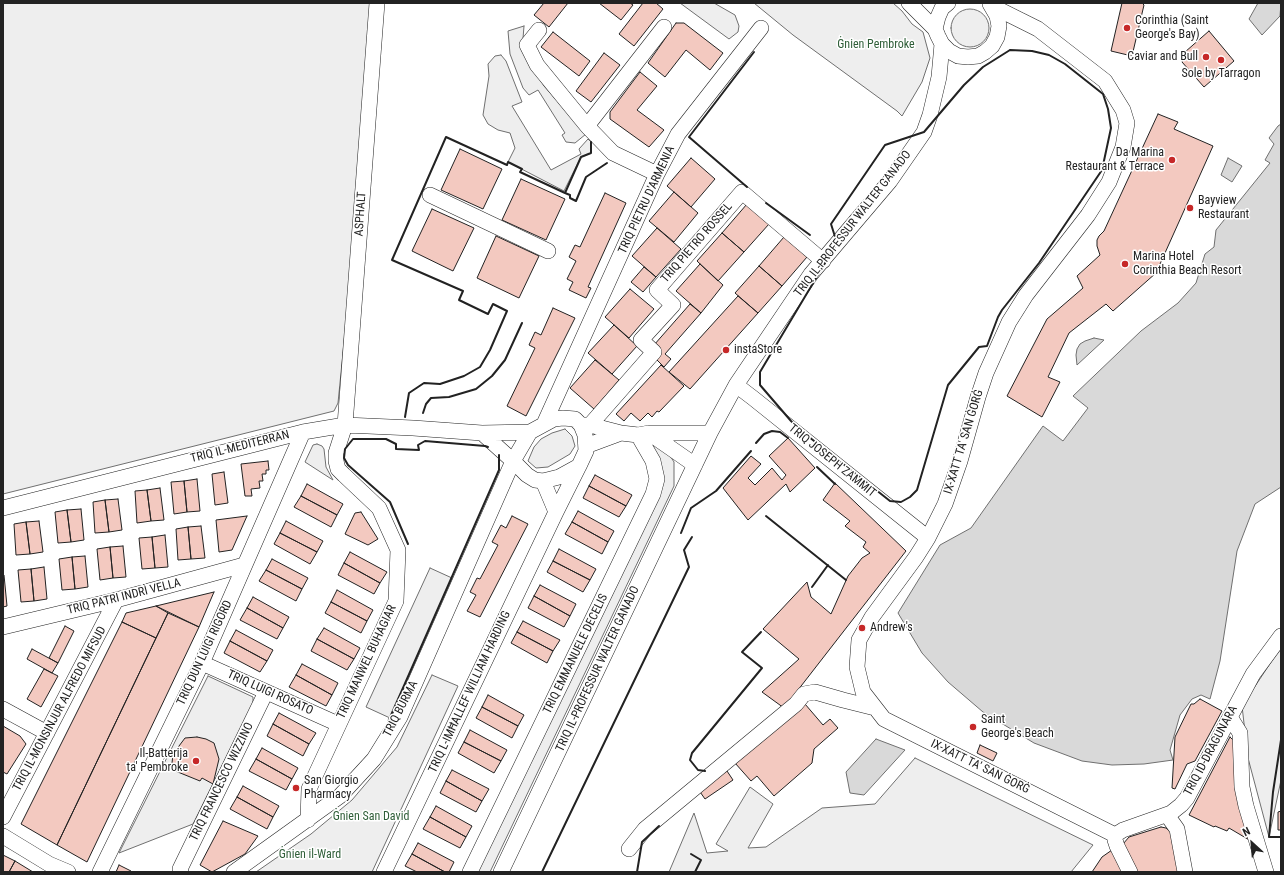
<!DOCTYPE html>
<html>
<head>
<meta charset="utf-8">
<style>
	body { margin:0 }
	#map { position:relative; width:1284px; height:875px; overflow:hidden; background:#fff; font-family:"Roboto Condensed",sans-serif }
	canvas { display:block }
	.frame { position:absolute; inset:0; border:4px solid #222; pointer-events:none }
	.north { position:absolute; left:1232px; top:823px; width:40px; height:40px; -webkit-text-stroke:3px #fff; paint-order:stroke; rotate:334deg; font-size:11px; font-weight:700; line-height:16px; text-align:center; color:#222 }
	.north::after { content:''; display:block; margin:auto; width:14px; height:18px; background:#222; clip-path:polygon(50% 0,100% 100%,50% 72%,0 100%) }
</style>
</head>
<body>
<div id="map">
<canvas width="1284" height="875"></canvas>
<div class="frame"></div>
<div class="north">N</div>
</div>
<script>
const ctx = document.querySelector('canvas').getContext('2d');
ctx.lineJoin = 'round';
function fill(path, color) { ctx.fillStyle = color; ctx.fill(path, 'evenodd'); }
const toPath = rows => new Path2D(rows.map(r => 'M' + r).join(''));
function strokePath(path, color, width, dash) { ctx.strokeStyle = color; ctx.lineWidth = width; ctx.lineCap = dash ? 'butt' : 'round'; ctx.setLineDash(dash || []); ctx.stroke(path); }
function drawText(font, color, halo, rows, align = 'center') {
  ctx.font = font + ' "Roboto Condensed",sans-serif'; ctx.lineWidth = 3; ctx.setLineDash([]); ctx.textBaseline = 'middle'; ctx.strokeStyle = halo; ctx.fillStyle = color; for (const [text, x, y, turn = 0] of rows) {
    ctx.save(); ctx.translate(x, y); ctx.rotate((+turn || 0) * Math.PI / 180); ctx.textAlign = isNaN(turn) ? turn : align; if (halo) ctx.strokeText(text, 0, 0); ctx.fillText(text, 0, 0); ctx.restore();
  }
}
const green = toPath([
	[3,3,372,3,348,302,338,403,334,411,3,494,3,3],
	[680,3,714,3,735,15,739,26,738,32,729,39,680,3],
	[754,3,893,3,902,11,912,24,923,32,930,58,922,82,902,116,897,111,793,35,754,3],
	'951 28a19 19 0 1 1 38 0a19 19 0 1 1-38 0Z',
	[524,26,522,51,544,86,586,134,575,143,566,142,562,135,565,133,538,90,529,95,523,88,510,54,508,31,524,26],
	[501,55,506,61,522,102,512,106,551,170,581,154,579,149,588,139,591,142,591,153,581,157,564,191,508,162,515,148,510,133,498,130,488,124,483,115,489,76,488,64,495,56,501,55],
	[565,429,572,436,575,446,570,454,548,467,536,468,528,461,534,447,541,439,552,433,565,429],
	[651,442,667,451,674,462,674,486,490,872,477,872,662,472,651,442],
	[317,444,322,446,324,449,326,467,333,480,305,462,313,445,317,444],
	[430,568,452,578,390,718,366,707,430,568],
	[1281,647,1281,780,1269,837,1248,758,1242,706,1281,647],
	[432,675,458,686,372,872,256,872,311,834,352,800,397,747,432,675],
	[208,676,253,697,253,704,193,824,119,853,208,676],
	[915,758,1093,845,1071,872,669,872,694,813,707,853,728,851,716,844,750,787,773,804,748,848,766,847,822,808,875,804,915,758]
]);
fill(green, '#eee');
strokePath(green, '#6f6f6f', 1);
const water = toPath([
	[1258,3,1281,3,1280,16,1262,35,1249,19,1258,3],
	[1281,124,1281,487,1255,504,1237,551,1220,661,1210,699,1201,695,1192,699,1180,715,1170,750,1173,760,1144,764,1112,765,1082,761,1034,743,983,712,948,682,922,653,898,613,940,545,971,528,1043,426,1063,441,1088,408,1073,396,1141,331,1178,303,1196,283,1205,254,1214,247,1216,230,1270,163,1265,160,1274,144,1269,138,1278,126,1281,124],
	[1228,158,1242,166,1232,182,1221,175,1228,158],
	[1094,338,1104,340,1077,365,1076,355,1077,349,1080,344,1085,341,1094,338],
	[876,739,905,750,864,795,850,793,846,772,876,739]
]);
fill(water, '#d9d9d9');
strokePath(water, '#6f6f6f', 1);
const building = toPath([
	[544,3,568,3,549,27,534,15,544,3],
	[599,3,630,3,633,5,621,20,599,3],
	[643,3,656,3,663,9,634,46,619,34,643,3],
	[1122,3,1142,3,1144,5,1132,56,1111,51,1122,3],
	[676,23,684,23,723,53,710,70,686,50,665,77,648,63,676,23],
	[1209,31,1234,61,1204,87,1182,62,1185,52,1209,31],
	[553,32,590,61,579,76,541,47,553,32],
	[604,53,620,65,591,102,576,91,604,53],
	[640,72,657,86,637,110,664,130,649,147,610,119,610,112,640,72],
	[1158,114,1178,122,1174,129,1213,146,1156,273,1113,311,1106,304,1069,333,1048,377,1060,382,1042,417,1007,396,1047,319,1083,288,1077,276,1100,255,1097,246,1097,240,1099,236,1104,231,1158,114],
	[460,149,502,169,483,209,441,190,460,149],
	[691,158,715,179,691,207,667,186,691,158],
	[521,179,565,199,546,240,502,220,521,179],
	[674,192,698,213,674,242,649,221,674,192],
	[605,193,626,203,588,287,591,288,586,298,569,290,573,282,567,279,576,261,569,257,575,245,580,247,605,193],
	[747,204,769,224,744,252,722,233,747,204],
	[432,209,474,228,453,271,412,251,432,209],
	[657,228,681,249,656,277,632,256,657,228],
	[722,233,744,252,718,281,697,261,722,233],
	[496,236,539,256,519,298,477,278,496,236],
	[784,237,807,257,782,286,759,266,784,237],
	[700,264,723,285,701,313,676,291,700,264],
	[759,266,782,286,758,313,735,293,759,266],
	[644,267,656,277,643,292,631,282,644,267],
	[630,289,654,309,629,338,605,317,630,289],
	[738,296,758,313,690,389,669,372,738,296],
	[690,304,701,313,665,354,671,359,664,367,655,358,654,345,690,304],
	[553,308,575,318,526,416,507,406,535,348,529,345,535,332,541,335,553,308],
	[614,325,637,346,612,374,588,353,614,325],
	[595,360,619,380,594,409,570,388,595,360],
	[661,365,684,386,659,412,657,411,652,417,648,413,640,421,631,413,624,421,616,414,661,365],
	[788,438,815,468,790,492,786,484,748,520,723,488,751,456,761,464,748,478,755,485,772,468,782,480,786,475,769,456,788,438],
	[268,461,269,470,266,470,266,474,262,474,263,481,259,481,260,488,251,489,252,496,245,496,241,464,268,461],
	[224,472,228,503,215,505,212,474,224,472],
	[595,475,632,495,626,506,589,486,595,475],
	[197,479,200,511,187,512,184,481,197,479],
	[184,481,187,512,174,514,171,482,184,481],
	[835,483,906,551,784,708,762,692,799,659,763,629,807,582,811,597,831,614,848,576,862,558,870,553,863,547,866,542,845,526,850,521,823,500,835,483],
	[307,484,343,504,337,515,301,496,307,484],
	[589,486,626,506,619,517,583,498,589,486],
	[160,488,164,520,151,521,147,490,160,488],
	[147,490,151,521,137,523,135,491,147,490],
	[301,496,337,515,331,527,294,507,301,496],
	[118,499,122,530,109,532,105,500,118,499],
	[105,500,109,532,95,533,93,502,105,500],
	[81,509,84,540,71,542,67,510,81,509],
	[67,510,71,542,58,543,55,512,67,510],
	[578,511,614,531,608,542,572,522,578,511],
	[361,512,378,539,368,545,345,534,355,513,361,512],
	[247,516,232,550,219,552,216,520,247,516],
	[512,516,528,524,480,617,467,611,476,595,470,592,477,578,480,579,498,545,492,542,501,525,506,528,512,516],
	[39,521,43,552,30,554,26,522,39,521],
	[286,521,323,541,317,552,280,533,286,521],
	[26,522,30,554,16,555,14,524,26,522],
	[572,522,608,542,602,554,565,534,572,522],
	[201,526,205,558,191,559,188,527,201,526],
	[188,527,191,559,178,560,176,529,188,527],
	[280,533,317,552,310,564,274,544,280,533],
	[165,535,168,567,155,568,152,537,165,535],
	[152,537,155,568,142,569,139,538,152,537],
	[123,546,126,577,113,578,110,547,123,546],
	[110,547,113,578,100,580,97,549,110,547],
	[559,549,596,569,590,580,553,561,559,549],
	[350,552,387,572,380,583,344,563,350,552],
	[85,556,88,587,75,589,72,557,85,556],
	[72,557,75,589,62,590,59,559,72,557],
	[272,559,308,578,302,589,266,570,272,559],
	[553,561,590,580,583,592,547,572,553,561],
	[344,563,380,583,374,594,338,575,344,563],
	[44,567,47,599,34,601,31,569,44,567],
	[31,569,34,601,21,602,18,570,31,569],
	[266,570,302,589,296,601,259,581,266,570],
	[3,575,4,575,7,606,3,607,3,575],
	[540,585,576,604,570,616,534,596,540,585],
	[337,590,373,610,367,621,331,602,337,590],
	[214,592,199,627,156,606,214,592],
	[534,596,570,616,564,627,528,608,534,596],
	[253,597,289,617,283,628,247,608,253,597],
	[331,602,367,621,361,633,325,613,331,602],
	[156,606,168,613,156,638,122,622,126,613,156,606],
	[247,608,283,628,277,639,240,620,247,608],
	[168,613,199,627,87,862,57,845,168,613],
	[523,621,560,640,553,651,517,632,523,621],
	[122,622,156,638,57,845,21,824,122,622],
	[65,626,74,631,58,663,49,658,65,626],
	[324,628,360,648,354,659,317,639,324,628],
	[236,630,273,650,267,661,230,641,236,630],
	[517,632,553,651,547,663,511,643,517,632],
	[317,639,354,659,347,670,311,651,317,639],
	[230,641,267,661,260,672,224,653,230,641],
	[32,649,58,663,52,673,27,659,32,649],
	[302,664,338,683,332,695,296,675,302,664],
	[44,669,58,676,41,707,27,699,44,669],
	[296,675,332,695,326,706,289,687,296,675],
	[488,695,524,715,518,726,482,707,488,695],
	[1200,699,1222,711,1195,761,1187,764,1175,789,1172,788,1175,737,1191,704,1194,704,1200,699],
	[805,704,823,725,830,719,838,728,814,749,812,763,774,796,757,776,751,781,735,763,805,704],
	[482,707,518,726,512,738,476,718,482,707],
	[279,713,316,733,309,744,273,724,279,713],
	[273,724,309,744,303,756,267,736,273,724],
	[3,726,20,736,26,744,7,774,3,772,3,726],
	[470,730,507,750,501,761,464,742,470,730],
	[197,737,206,739,214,743,219,759,213,784,202,778,200,781,168,768,172,763,173,754,185,738,197,737],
	[1230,737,1237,744,1251,841,1229,828,1227,831,1215,826,1214,827,1189,815,1230,737],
	[464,742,501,761,494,773,458,753,464,742],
	[980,745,997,753,993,761,977,753,980,745],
	[262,748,298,768,292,779,256,759,262,748],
	[256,759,292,779,286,790,249,771,256,759],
	[452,770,489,789,482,801,446,781,452,770],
	[727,771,733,780,705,799,698,789,727,771],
	[446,781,482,801,476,812,440,793,446,781],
	[243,786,279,806,273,817,237,797,243,786],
	[237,797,273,817,267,829,230,809,237,797],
	[436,806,472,826,466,837,430,817,436,806],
	[1281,811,1281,830,1278,830,1278,812,1281,811],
	[430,817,466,837,460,848,423,829,430,817],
	[223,821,258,836,245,854,212,872,200,865,223,821],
	[1161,827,1166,828,1171,832,1179,872,1133,872,1123,844,1129,837,1161,827],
	[418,843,454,862,449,872,445,872,412,854,418,843],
	[1112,850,1125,872,1092,872,1102,857,1112,850],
	[412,854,445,872,417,872,405,866,412,854],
	[3,855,15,861,9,872,3,872,3,855],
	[15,861,33,872,9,872,15,861],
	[119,865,131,871,131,872,116,872,119,865]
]);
fill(building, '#f3c9c0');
strokePath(building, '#222', 1);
const minor = toPath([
	[909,3,935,29],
	[948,3,942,8,938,17,935,29,938,36,942,44,949,51,958,56,968,57,978,56,985,52,992,46,997,37,999,26,997,16,990,4],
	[992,6,1038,29,1105,81,1123,110,1127,123,1123,147,1109,182,1088,215,1026,295,1009,322,986,373,978,397,960,461,945,504,928,538,916,557,872,617,859,640,857,667,863,692,884,719,1115,835],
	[539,30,527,45,537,65,587,126,613,153,657,174],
	[587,126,664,27],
	[430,195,548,251],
	[736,385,753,398,928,538],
	[563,418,575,419,581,425,585,435,586,451,579,466,559,477,543,481,535,480,527,475,513,461,530,432,554,419,563,418],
	[544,424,657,174,678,134,761,28],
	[582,425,590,425,621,433,638,435,649,433,710,433],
	[590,425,654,352,641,340,673,305,657,290,742,192,823,261],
	[649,433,695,465],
	[586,446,621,433],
	[543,481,556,512],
	[3,508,303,432,345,425,413,428,482,433,530,432],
	[3,627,116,600,244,565],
	[202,663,338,724],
	[3,709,47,733],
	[1230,717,1240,733,1242,787,1246,806,1266,872],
	[1167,815,1177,829,1185,872],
	[3,817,116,600],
	[308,820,309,789,396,601,398,550,379,508,344,475,338,469,336,461,336,453,345,425,377,3],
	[1115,835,1123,830,1171,813,1181,805,1187,798,1253,674,1281,636],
	[1115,835,1115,840,1117,846,1130,872],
	[3,836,49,864,68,872],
	[629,849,645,829,796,704,804,694,815,692,843,700,875,708],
	[100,872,202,663,303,432],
	[181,872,180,869,266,692],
	[234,872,340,796,374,759,400,717,513,461,482,433],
	[384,872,556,512,579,466],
	[470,872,653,494,657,479,653,461,638,435],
	[501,872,710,433,736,385,811,274,890,181,924,132,930,115,939,77,942,44]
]);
strokePath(minor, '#222', 16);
strokePath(minor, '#fff', 15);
strokePath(toPath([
	[1010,50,1032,51,1049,55,1065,64,1103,94,1108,109,1111,128,1102,170,1039,263,1002,310,998,317,987,346,979,347,948,385,917,490,910,497,901,502,890,501,804,433,791,421,760,385,760,372,837,243,831,224,885,145,924,132,964,85,983,67,1010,50],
	[747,187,689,137,754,52],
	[565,193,570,195,570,198,576,201,586,177,607,163],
	[766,203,810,235],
	[423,413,426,404,431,398,449,397,476,389,492,376,505,360,522,323],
	[405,417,409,393,424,383,440,384,464,376,480,367,490,350,507,311,493,304,488,314,459,300,463,291,392,260,446,137,507,165,508,162,522,169,520,172,565,193,581,157,591,153,591,142],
	[756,443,764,434,772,431,780,432,788,438],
	[817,467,835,484],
	[766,516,846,580],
	[681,533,691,508,716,491,751,451],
	[408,544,390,502,348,465,344,458,345,449,353,439,386,439,396,444,396,449,419,450,418,445,425,441,485,446,488,447],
	[812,587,828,565],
	[388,722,499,470,499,455],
	[1281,740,1273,792,1269,837,1281,837],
	[705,771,698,770,690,760,692,753,762,668,742,652,761,632],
	[691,854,701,860,695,872],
	[542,872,689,567,684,550,692,537],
	[637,872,642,842,659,826]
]), '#222', 2);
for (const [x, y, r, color] of [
	[1127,28,4,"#c62828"],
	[1206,57,4,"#c62828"],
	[1221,60,4,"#c62828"],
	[1172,160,4,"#c62828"],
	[1190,208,4,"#c62828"],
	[1125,264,4,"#c62828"],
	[726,350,4,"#c62828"],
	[862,628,4,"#c62828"],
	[973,727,4,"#c62828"],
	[196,761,4,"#c62828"],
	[296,788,4,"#c62828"]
]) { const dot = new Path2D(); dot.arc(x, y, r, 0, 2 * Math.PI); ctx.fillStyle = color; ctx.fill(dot); strokePath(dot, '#fff', 1.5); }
drawText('12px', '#222', '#fff', [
	["Corinthia (Saint",1135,21],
	["George's Bay)",1135,35],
	["Caviar and Bull",1198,57,"right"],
	["Sole by Tarragon",1221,74,"center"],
	["Da Marina",1164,153,"right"],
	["Restaurant & Terrace",1164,167,"right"],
	["Bayview",1198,201],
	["Restaurant",1198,215],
	["Marina Hotel",1133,257],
	["Corinthia Beach Resort",1133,271],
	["instaStore",734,350],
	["Andrew's",870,628],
	["Saint",981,720],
	["George's Beach",981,734],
	["Il-Batterija",188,754,"right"],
	["ta' Pembroke",188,768,"right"],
	["San Giorgio",304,781],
	["Pharmacy",304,795]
], 'left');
drawText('12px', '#2f5e38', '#fff', [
	["Ġnien Pembroke",876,45],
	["Ġnien San David",371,817],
	["Ġnien il-Ward",310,855]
]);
drawText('12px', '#222', '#fff', [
	["TRIQ PIETRU D'ARMENIA",647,200,-65],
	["ASPHALT",361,214,-86],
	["TRIQ IL-PROFESSUR WALTER GANADO",853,224,-52],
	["TRIQ PIETRO ROSSEL",697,243,-49],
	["IX-XATT TA' SAN ĠORĠ",964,442,-73],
	["TRIQ IL-MEDITERRAN",240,447,-14],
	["TRIQ JOSEPH ZAMMIT",832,461,39],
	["TRIQ PATRI INDRÌ VELLA",124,597,-14],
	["TRIQ DUN LUIGI RIGORD",205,653,-65],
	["TRIQ EMMANUELE DECELIS",576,654,-64],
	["TRIQ MANWEL BUHAGIAR",367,662,-65],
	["TRIQ IL-PROFESSUR WALTER GANADO",598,669,-65],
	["TRIQ L-IMĦALLEF WILLIAM HARDING",470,692,-65],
	["TRIQ LUIGI ROSATO",270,693,24],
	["TRIQ IL-MONSINJUR ALFREDO MIFSUD",60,709,-62],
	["TRIQ BURMA",401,709,-63],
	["TRIQ ID-DRAGUNARA",1211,751,-62],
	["IX-XATT TA' SAN ĠORĠ",980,767,26],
	["TRIQ FRANCESCO WIZZINO",222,782,-64]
]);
</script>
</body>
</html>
